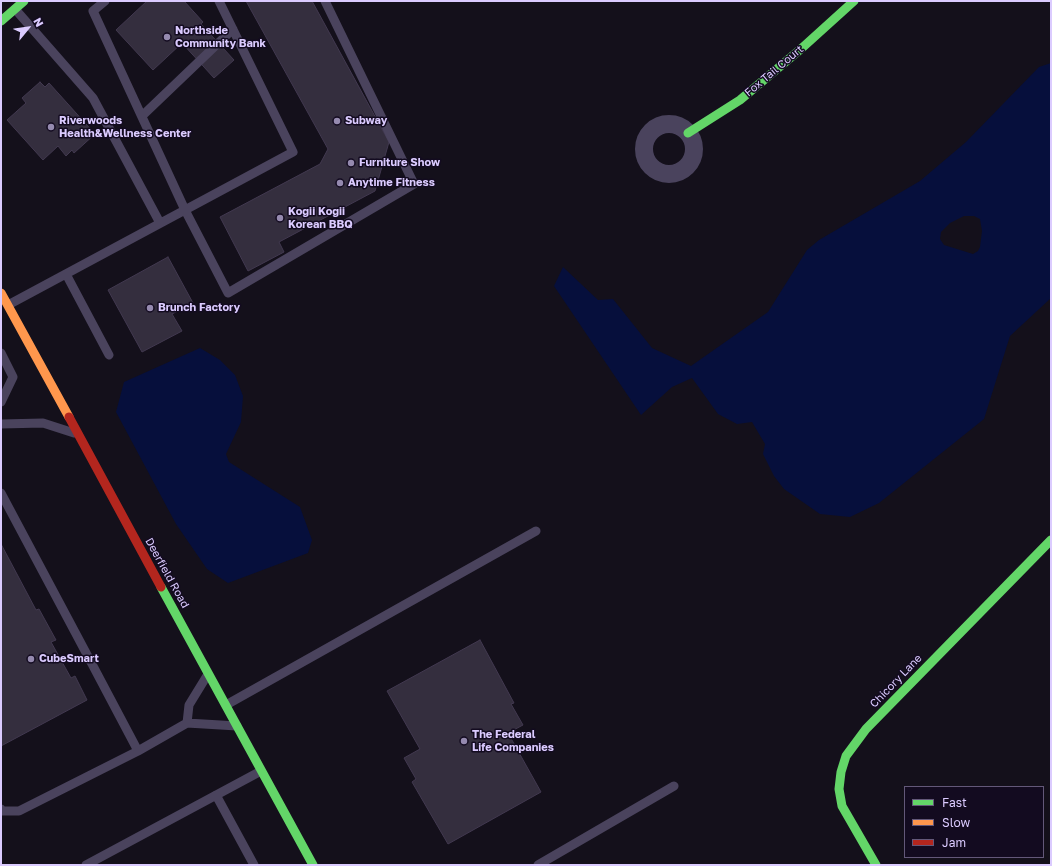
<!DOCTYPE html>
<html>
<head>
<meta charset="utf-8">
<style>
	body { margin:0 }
	#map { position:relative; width:1052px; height:866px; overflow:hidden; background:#14101b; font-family:"Golos Text",sans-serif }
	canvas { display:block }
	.frame { position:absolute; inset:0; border:2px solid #dbcbff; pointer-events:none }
	.legend { position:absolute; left:904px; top:786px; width:140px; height:72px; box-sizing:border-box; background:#130b20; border:1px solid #635879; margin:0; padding:5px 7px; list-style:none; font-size:12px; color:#dbcbff }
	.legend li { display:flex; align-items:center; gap:8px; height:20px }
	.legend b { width:20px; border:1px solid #635879 }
	.north { position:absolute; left:8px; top:8px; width:40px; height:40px; -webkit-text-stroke:3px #130b20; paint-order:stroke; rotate:61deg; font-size:11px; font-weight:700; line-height:16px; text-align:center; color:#dbcbff }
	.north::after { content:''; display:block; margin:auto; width:14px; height:18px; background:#dbcbff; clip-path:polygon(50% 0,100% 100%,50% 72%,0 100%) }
</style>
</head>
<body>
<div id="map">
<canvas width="1052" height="866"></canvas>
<div class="frame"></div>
<ul class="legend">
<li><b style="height:5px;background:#63d668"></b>Fast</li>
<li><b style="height:5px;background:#ff974d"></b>Slow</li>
<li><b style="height:5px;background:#b3261e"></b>Jam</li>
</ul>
<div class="north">N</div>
</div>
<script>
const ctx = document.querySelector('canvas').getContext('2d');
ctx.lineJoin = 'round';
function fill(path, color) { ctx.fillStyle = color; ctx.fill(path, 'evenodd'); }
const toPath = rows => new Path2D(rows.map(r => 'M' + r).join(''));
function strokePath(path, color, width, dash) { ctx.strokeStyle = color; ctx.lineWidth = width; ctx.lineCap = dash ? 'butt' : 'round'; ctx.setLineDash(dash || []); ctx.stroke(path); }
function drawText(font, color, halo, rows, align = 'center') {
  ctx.font = font + ' "Golos Text",sans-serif'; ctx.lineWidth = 3; ctx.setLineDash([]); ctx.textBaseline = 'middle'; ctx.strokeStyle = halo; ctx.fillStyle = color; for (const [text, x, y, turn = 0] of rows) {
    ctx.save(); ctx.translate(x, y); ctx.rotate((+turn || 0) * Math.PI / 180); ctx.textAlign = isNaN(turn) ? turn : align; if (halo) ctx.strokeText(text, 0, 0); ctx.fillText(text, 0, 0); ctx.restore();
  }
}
fill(toPath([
	[1051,63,1051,298,1010,336,984,419,879,503,850,517,820,514,784,489,774,476,763,454,765,444,752,422,737,424,718,414,692,378,672,387,641,415,554,286,563,267,598,300,613,299,652,348,691,366,768,312,807,250,819,240,920,181,966,142,1039,67],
	[964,216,974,216,980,219,982,231,980,247,978,251,973,254,944,245,940,239,941,232,950,223],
	[200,348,220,360,235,375,243,396,241,422,226,454,229,462,300,507,312,540,308,553,228,583,207,569,176,524,116,412,124,382]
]), '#060f3c');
const building = toPath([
	[147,1,184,1,203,22,201,24,234,60,214,78,182,43,153,70,116,30,147,1],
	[246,1,312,1,389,142,375,191,279,242,284,252,248,271,220,217,320,164,328,149,246,1],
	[40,82,45,87,49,83,95,134,74,153,72,150,66,156,58,146,43,160,7,120,26,103,22,98,40,82],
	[168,257,193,303,172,314,182,331,142,352,108,290,168,257],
	[1,544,36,610,39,609,56,640,51,642,71,678,75,676,87,700,1,746,1,544],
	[480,640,514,703,511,704,523,725,508,733,541,792,448,844,412,782,416,779,404,758,420,749,387,691,480,640]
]);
fill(building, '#342e3e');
strokePath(building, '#423950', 1);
strokePath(toPath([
	[105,1,93,11,185,210,228,293,414,184,325,1],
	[15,9,93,98,160,223],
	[142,116,233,29],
	[66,274,109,355],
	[8,305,293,152,219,1],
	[1,353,13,377,1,402],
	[1,424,43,423,74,433],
	[1,493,92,664,138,751],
	[226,705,536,531],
	[187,723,189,705,208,674],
	[216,795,254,865],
	[1,809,2,811,19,811,138,751,187,723,237,726],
	[86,865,261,771],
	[538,865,674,786]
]), '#4a435d', 9);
strokePath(toPath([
	'644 149a25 25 0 1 1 50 0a25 25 0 1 1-50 0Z'
]), '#4a435d', 18);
strokePath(toPath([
	[1,21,24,1],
	[688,133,740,100,802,48,854,1],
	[161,587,313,865],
	[876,865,842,806,839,789,841,772,846,756,866,729,1051,540]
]), '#63d668', 9);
strokePath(toPath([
	[1,293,69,417]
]), '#ff974d', 9);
strokePath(toPath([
	[69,417,161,587]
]), '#b3261e', 9);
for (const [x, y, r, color] of [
	[167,37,4,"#958aaf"],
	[337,121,4,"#958aaf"],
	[51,127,4,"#958aaf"],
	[351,163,4,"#958aaf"],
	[340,183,4,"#958aaf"],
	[280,218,4,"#958aaf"],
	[150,308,4,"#958aaf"],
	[31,659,4,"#958aaf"],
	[464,741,4,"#958aaf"]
]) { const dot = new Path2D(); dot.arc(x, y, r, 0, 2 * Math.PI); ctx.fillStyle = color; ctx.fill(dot); strokePath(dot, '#130b20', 1.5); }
drawText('bold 11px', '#dbcbff', '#130b20', [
	["Northside",175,31],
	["Community Bank",175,44],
	["Riverwoods",59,121],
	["Health&Wellness Center",59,134],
	["Subway",345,121],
	["Furniture Show",359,163],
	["Anytime Fitness",348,183],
	["Kogii Kogii",288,212],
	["Korean BBQ",288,225],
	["Brunch Factory",158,308],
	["CubeSmart",39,659],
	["The Federal",472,735],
	["Life Companies",472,748]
], 'left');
drawText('11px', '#dbcbff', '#130b20', [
	["Fox Tail Court",774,71,-40],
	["Deerfield Road",167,573,61],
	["Chicory Lane",896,681,-46]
]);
</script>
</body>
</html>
